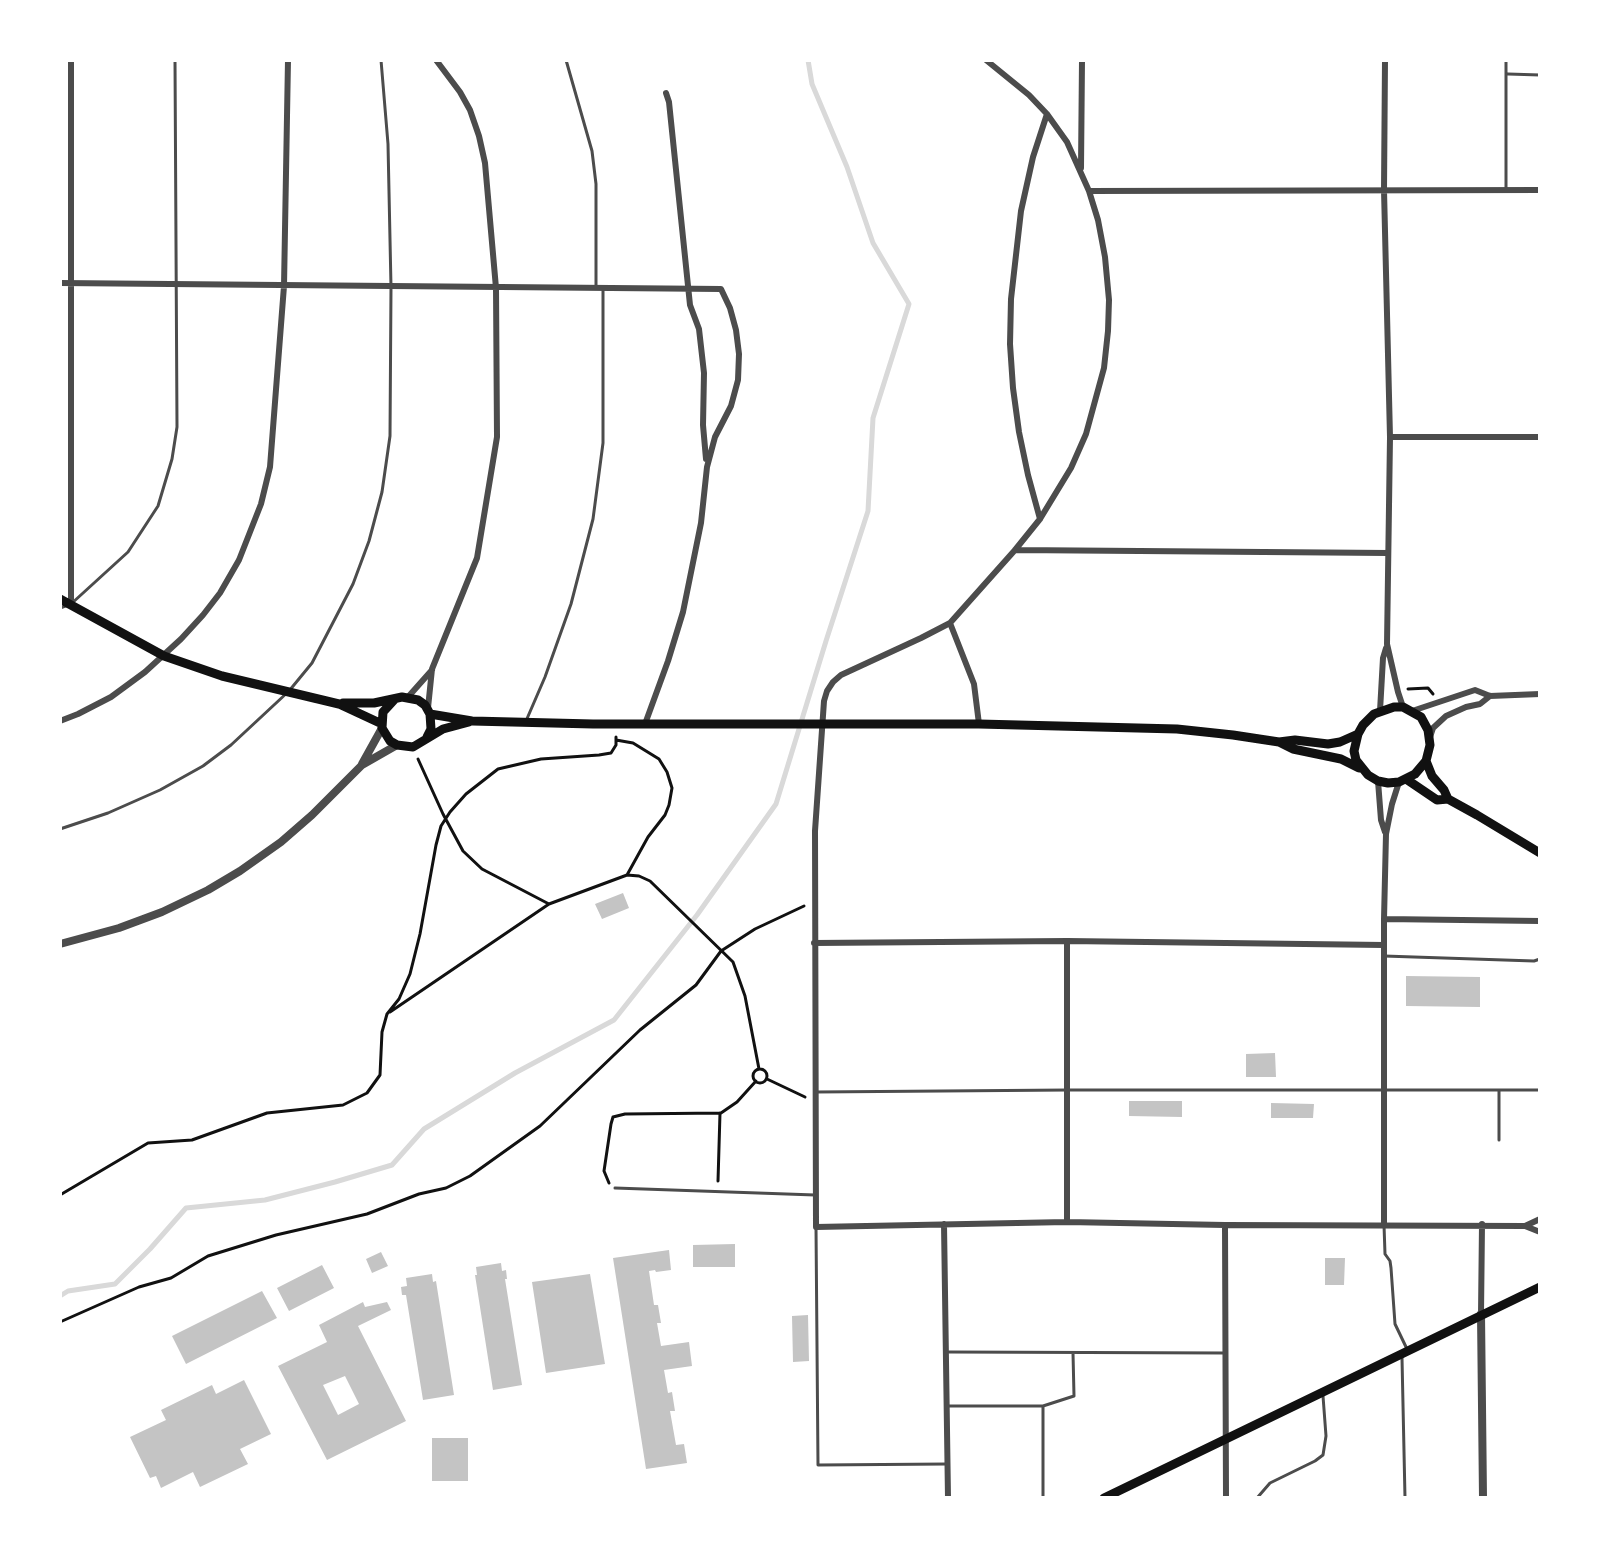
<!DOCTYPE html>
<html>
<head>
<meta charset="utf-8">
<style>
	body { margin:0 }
	#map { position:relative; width:1600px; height:1558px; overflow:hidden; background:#fff; font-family:"Sofia Sans Condensed",sans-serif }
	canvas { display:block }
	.frame { position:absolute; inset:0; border:62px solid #fff; pointer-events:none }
</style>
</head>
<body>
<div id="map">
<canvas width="1600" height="1558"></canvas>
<div class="frame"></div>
</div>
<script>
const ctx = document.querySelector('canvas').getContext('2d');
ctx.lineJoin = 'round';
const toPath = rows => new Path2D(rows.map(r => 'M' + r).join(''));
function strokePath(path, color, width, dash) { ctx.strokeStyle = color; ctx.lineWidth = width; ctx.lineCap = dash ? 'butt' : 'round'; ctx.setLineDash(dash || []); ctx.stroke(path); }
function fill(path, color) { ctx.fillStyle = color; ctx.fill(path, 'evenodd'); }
strokePath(toPath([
	[60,1296,68,1291,115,1284,150,1249,186,1208,265,1200,335,1182,392,1165,424,1129,515,1073,614,1020,697,915,776,804,826,641,868,511,873,418,909,304,873,243,847,167,812,84,808,60]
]), '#d9d9d9', 5);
fill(toPath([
	[623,893,629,908,602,919,595,904],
	[1406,976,1480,977,1480,1007,1406,1006],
	[1275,1053,1276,1077,1246,1077,1246,1054],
	[1129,1101,1182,1101,1182,1117,1129,1116],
	[1271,1103,1314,1104,1313,1118,1271,1118],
	[735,1244,735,1267,693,1267,693,1245],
	[669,1250,671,1270,656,1272,655,1270,649,1271,654,1305,658,1305,661,1323,657,1323,661,1346,689,1342,692,1366,664,1370,668,1393,672,1392,675,1411,670,1411,676,1445,684,1444,687,1463,646,1469,613,1258],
	[381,1252,388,1266,372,1273,366,1259],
	[1325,1258,1345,1258,1344,1285,1325,1285],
	[501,1263,502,1271,506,1270,507,1279,505,1279,522,1385,493,1390,475,1275,477,1275,476,1267],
	[322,1265,334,1288,289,1311,277,1288],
	[432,1274,433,1282,436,1281,454,1395,423,1400,406,1295,402,1295,401,1287,407,1286,406,1278],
	[590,1274,605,1364,546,1373,532,1282],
	[262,1291,277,1318,186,1364,172,1336],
	[363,1302,365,1307,387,1302,391,1310,358,1326,406,1421,327,1460,278,1366,327,1342,319,1325],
	[345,1376,359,1404,338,1415,323,1385],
	[808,1315,809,1361,793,1362,792,1316],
	[244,1380,271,1434,240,1449,248,1464,200,1487,193,1472,161,1488,156,1476,150,1478,130,1437,166,1420,161,1410,212,1385,216,1394],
	[432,1438,468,1438,468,1481,432,1481]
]), '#c4c4c4');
strokePath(toPath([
	[1408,689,1428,688,1433,694],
	[616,740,633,743,659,759,667,772,672,788,669,805,665,815,648,837,627,875],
	[418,759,443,814,463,851,482,869,549,904],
	[390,1012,549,904,627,875,639,876,650,881,733,962,745,996,759,1069],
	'753 1076a7 7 0 1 1 14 0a7 7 0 1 1-14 0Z',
	[767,1079,805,1097],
	[718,1181,720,1113],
	[609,1183,604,1171,611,1124,613,1117,625,1114,721,1113,737,1102,756,1081],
	[60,1195,148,1143,192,1140,267,1113,343,1105,367,1093,380,1075,382,1032,387,1014,399,999,410,974,420,934,436,845,441,826,450,812,466,794,498,769,541,759,599,755,611,753,616,745,616,737],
	[60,1322,139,1287,171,1278,208,1256,276,1235,367,1214,419,1194,446,1188,470,1176,540,1126,640,1030,696,985,721,951,755,929,804,906]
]), '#111', 3);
strokePath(toPath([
	[566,60,592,151,596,184,596,288],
	[1508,74,1540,75],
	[1506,190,1506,60],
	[60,608,71,604,128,552,158,506,172,459,177,427,175,60],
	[526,721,545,677,571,604,593,519,603,443,603,288],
	[60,829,108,813,160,790,203,766,231,745,289,691,312,663,353,584,369,541,382,492,390,436,391,287,388,144,381,60],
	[1384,956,1534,961,1540,959],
	[1499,1090,1499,1140],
	[816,1092,1068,1090,1540,1090],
	[615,1188,815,1195],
	[1384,1225,1385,1254,1390,1261,1391,1268,1395,1324,1407,1349],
	[816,1227,818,1465,947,1464],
	[949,1352,1225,1353],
	[1402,1358,1405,1498],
	[947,1406,1043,1406,1043,1498],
	[1043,1406,1074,1396,1073,1353],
	[1257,1498,1270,1483,1315,1461,1323,1455,1326,1436,1323,1396]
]), '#4c4c4c', 3);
strokePath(toPath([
	[71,60,71,604],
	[986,60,1029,95,1047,114,1067,142,1089,191,1098,220,1105,257,1109,300,1108,331,1104,368,1086,434,1071,468,1040,519,1015,550,950,623,921,638,841,675,833,682,827,691,824,701,815,831,816,1227,1067,1222,1225,1225,1525,1226,1540,1219],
	[1385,60,1384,190,1390,437,1387,644,1398,692,1403,707],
	[666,93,669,102,690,305,699,329,704,373,703,425,706,459],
	[1081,168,1082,60],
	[1089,191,1540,190],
	[60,283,721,289,730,308,736,330,739,354,738,380,731,406,715,437,707,467,701,523,683,612,668,661,645,724],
	[1390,437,1540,437],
	[1040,519,1028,475,1019,432,1013,388,1010,344,1011,299,1021,211,1033,157,1047,114],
	[1015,550,1388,553],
	[950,623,974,684,979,724],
	[408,697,432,670],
	[428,708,432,669,477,558,497,437,496,288,485,163,479,136,470,110,460,92,436,60],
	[1380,711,1383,658,1386,648],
	[1412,711,1475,690,1490,696,1540,694],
	[60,721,78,714,111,697,145,672,181,639,203,615,220,593,239,560,261,504,270,467,284,286,288,60],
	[1430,737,1433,728,1446,716,1466,707,1480,704,1490,696],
	[1378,781,1381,820,1385,832],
	[1384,919,1540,921],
	[1067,941,1067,1222],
	[814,943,1067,941,1384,945],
	[944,1224,948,1498],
	[1225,1225,1226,1498],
	[1384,1225,1384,919,1386,834,1392,804,1399,782],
	[1525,1226,1540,1232],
	[1481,1314,1482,1224]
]), '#4c4c4c', 6);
strokePath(toPath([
	[362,764,382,728],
	[60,944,119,928,162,912,208,890,240,871,281,842,312,815,362,765,397,745],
	[1481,1314,1483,1498]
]), '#4c4c4c', 8);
strokePath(toPath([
	[60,599,164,656,222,676,339,704,382,724],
	[394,700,383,712,382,728,390,741,397,745,413,747,443,729,469,722],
	[343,703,374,703,402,697,418,700,425,705,430,714,431,729,427,737],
	[1394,707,1403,707,1421,717,1428,730,1430,745,1426,761,1415,774,1399,782,1388,783,1378,781,1368,775,1356,760,1354,751,1358,734,1363,725,1374,714,1394,707],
	[430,714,472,721,593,724,979,724,1177,729,1233,735,1279,742,1295,740,1328,744,1340,742,1358,734],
	[1279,742,1293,749,1341,759,1359,768],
	[1426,761,1432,776,1444,790,1448,799],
	[1406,779,1437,800,1448,799,1477,815,1540,853],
	[1104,1498,1540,1287]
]), '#111', 9);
</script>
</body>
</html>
